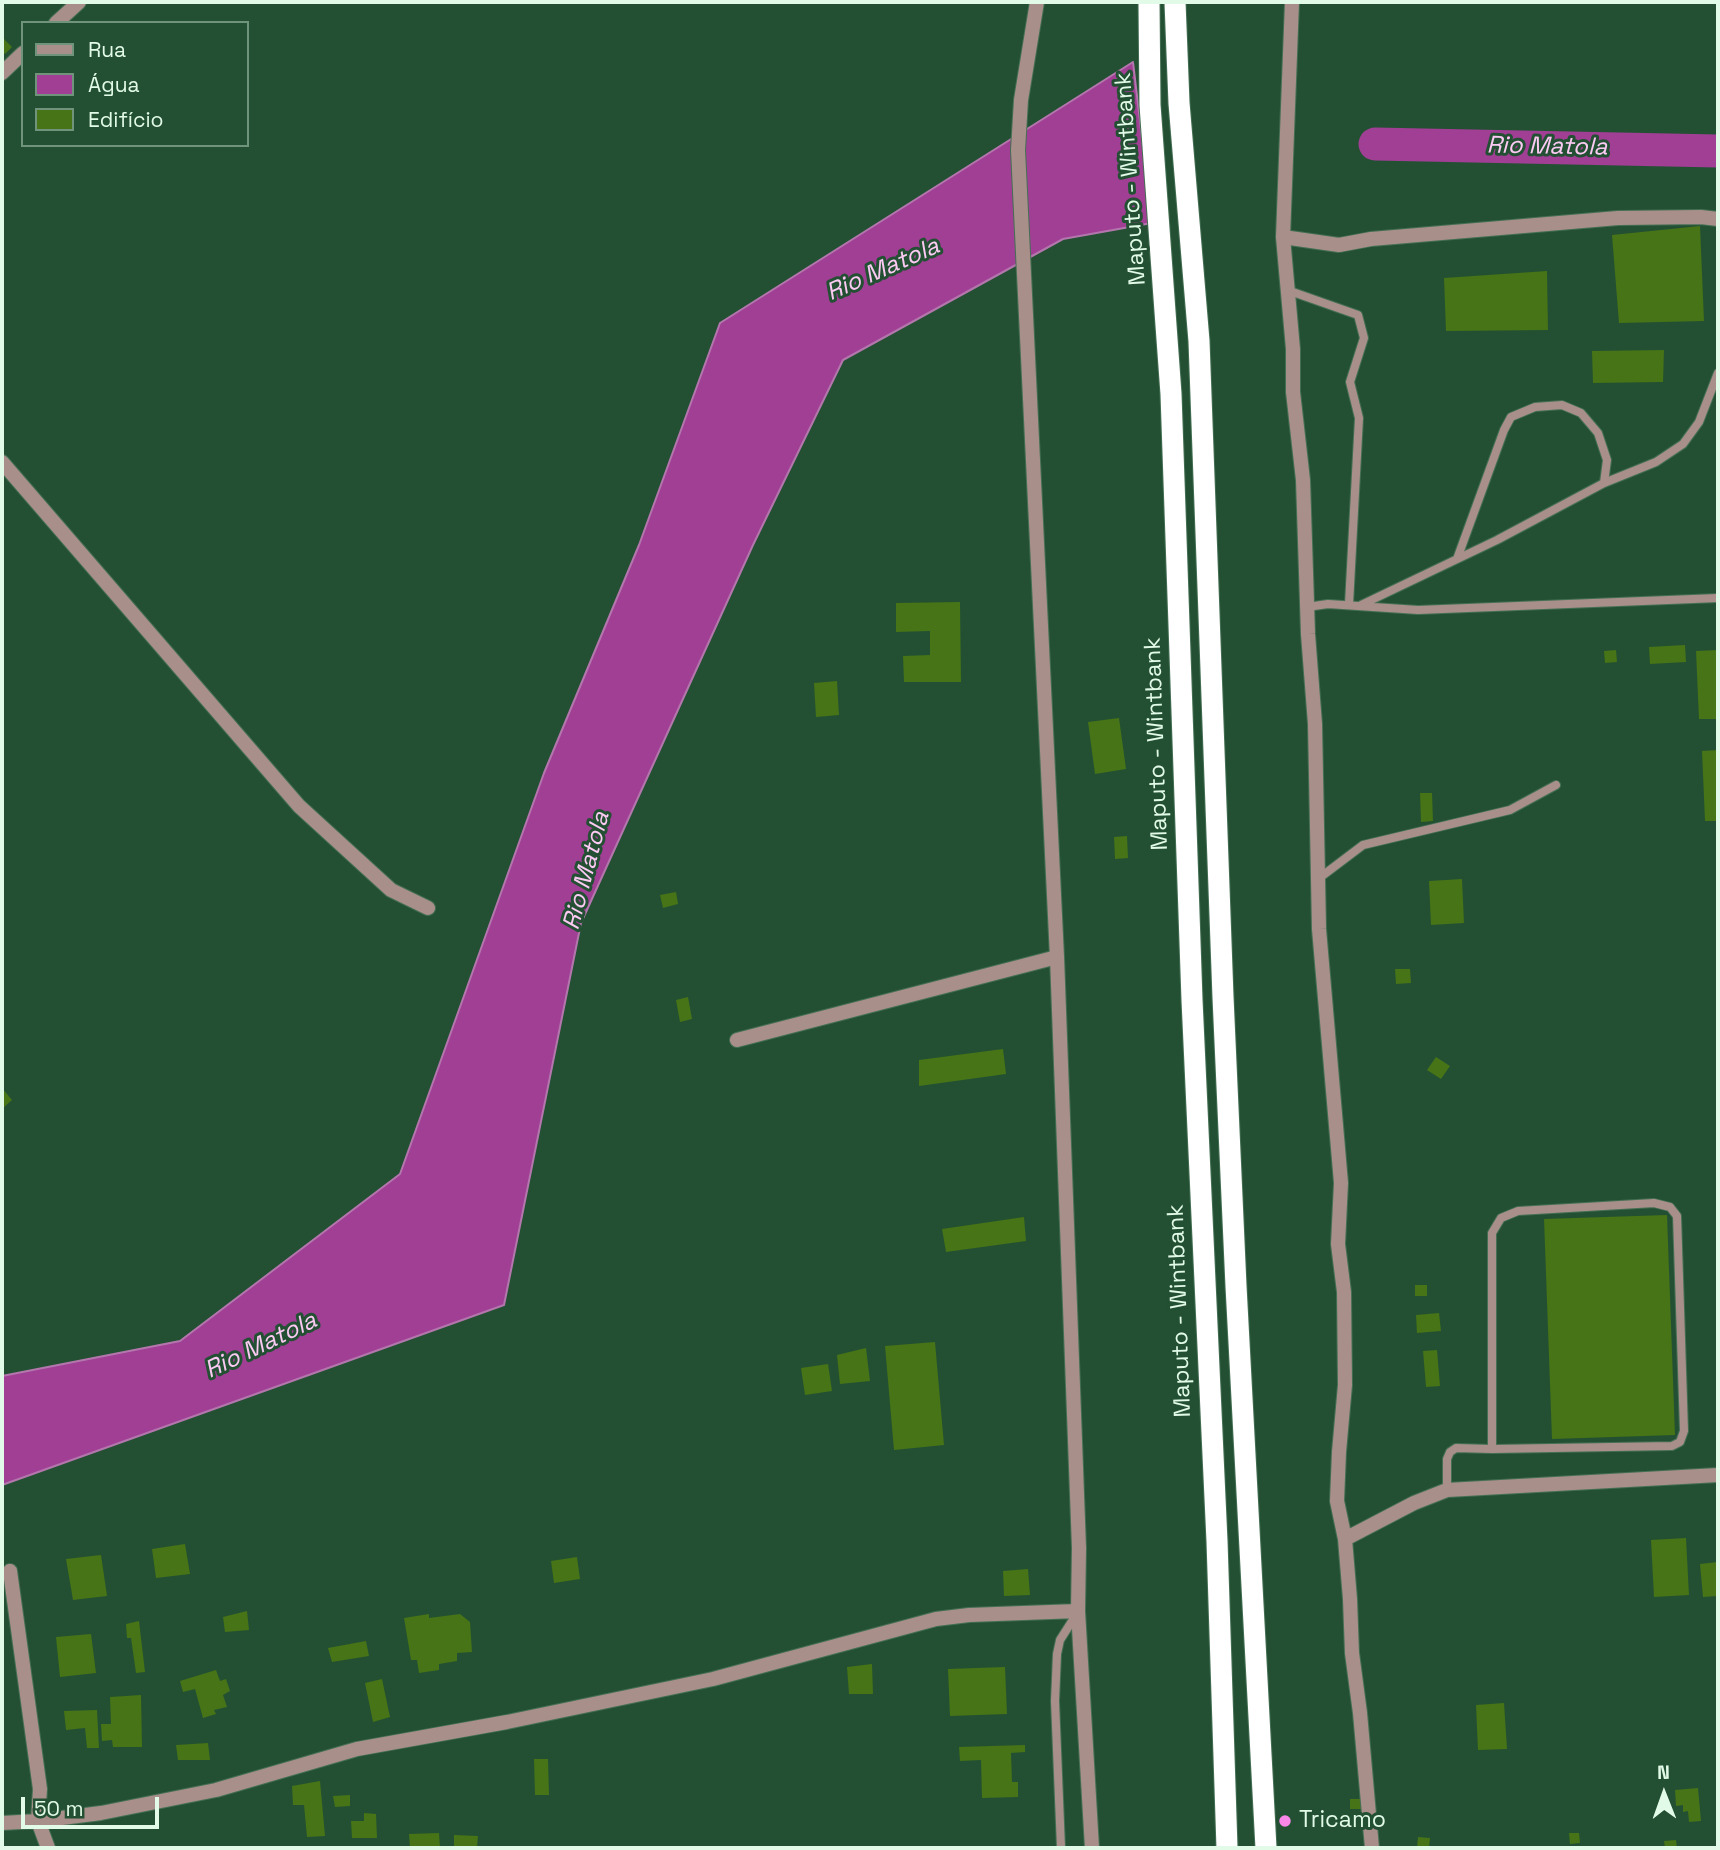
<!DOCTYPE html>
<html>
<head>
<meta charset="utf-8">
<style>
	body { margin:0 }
	#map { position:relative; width:1720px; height:1850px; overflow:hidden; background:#235033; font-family:"Space Grotesk",sans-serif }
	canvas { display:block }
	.frame { position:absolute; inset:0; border:4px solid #e2fae8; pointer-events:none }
	.legend { position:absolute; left:21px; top:21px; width:228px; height:126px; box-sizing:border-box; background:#235033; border:2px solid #6f947b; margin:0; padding:9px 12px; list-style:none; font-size:21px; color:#e2fae8 }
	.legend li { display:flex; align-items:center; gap:14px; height:35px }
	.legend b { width:35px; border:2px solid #6f947b }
	.north { position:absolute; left:1629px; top:1759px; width:70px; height:70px; -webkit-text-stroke:5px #235033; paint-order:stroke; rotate:359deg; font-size:19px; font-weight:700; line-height:28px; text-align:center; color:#e2fae8 }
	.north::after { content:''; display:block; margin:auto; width:24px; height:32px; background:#e2fae8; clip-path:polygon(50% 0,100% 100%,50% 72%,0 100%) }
	.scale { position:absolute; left:21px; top:1797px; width:138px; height:32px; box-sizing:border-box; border:4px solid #e2fae8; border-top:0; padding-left:9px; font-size:21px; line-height:24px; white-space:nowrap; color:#e2fae8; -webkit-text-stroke:5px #235033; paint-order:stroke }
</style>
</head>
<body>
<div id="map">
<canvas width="1720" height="1850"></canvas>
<div class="frame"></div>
<ul class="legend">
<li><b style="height:9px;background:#a98f8a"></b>Rua</li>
<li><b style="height:19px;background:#a03f94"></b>Água</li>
<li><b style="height:19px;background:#467416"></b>Edifício</li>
</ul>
<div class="north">N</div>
<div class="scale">50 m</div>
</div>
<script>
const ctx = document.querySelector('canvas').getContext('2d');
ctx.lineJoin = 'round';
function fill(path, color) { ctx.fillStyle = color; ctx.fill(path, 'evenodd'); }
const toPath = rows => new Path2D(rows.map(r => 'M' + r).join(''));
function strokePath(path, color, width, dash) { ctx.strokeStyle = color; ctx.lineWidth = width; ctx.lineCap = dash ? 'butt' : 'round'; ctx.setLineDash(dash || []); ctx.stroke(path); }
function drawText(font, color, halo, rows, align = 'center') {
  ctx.font = font + ' "Space Grotesk",sans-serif'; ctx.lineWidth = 6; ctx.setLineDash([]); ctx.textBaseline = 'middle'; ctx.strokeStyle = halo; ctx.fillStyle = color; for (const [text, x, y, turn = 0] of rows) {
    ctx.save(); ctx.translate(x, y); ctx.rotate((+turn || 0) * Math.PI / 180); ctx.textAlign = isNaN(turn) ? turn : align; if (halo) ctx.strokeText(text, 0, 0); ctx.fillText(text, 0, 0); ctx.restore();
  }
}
const water = toPath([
	[1133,62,1152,223,1063,239,843,360,753,545,581,923,504,1305,2,1485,2,1376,180,1341,400,1174,544,773,639,545,720,323,1133,62]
]);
fill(water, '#a03f94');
strokePath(water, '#b477ad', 2);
strokePath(toPath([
	[1375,144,1718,151]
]), '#a03f94', 33);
fill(toPath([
	[2,37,12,47,5,54,2,51],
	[1700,226,1704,321,1619,323,1612,235],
	[1547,271,1548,330,1446,331,1444,278],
	[1664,350,1663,382,1593,383,1592,351],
	[960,602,961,682,904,682,903,656,930,655,930,631,896,632,896,603],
	[1685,645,1686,662,1650,664,1649,647],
	[1616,650,1617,662,1605,663,1604,651],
	[1718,650,1718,719,1699,719,1696,651],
	[837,681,839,715,816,717,814,683],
	[1119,718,1126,769,1095,774,1088,722],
	[1718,750,1718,821,1705,821,1702,751],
	[1420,793,1432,793,1433,821,1421,822],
	[1127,836,1128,858,1115,859,1114,837],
	[1462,879,1464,923,1431,925,1429,881],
	[676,892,678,904,663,908,660,895],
	[1395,969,1410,969,1411,983,1396,984],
	[688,997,692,1019,680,1022,676,1000],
	[1003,1049,1006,1074,919,1086,919,1060],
	[1436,1057,1450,1066,1441,1079,1427,1070],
	[2,1088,12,1100,2,1109],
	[1667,1215,1675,1435,1552,1439,1544,1219],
	[1024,1217,1026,1241,946,1252,942,1229],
	[1415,1285,1427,1285,1427,1296,1415,1296],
	[1439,1313,1441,1331,1417,1333,1416,1315],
	[935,1342,944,1445,894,1450,885,1346],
	[866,1348,870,1381,840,1384,837,1355],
	[1437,1350,1440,1386,1426,1387,1423,1351],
	[828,1364,832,1391,805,1395,801,1368],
	[1686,1538,1689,1595,1654,1597,1651,1540],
	[185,1544,190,1574,156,1578,152,1549],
	[101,1555,107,1596,73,1600,66,1559],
	[577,1557,580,1579,554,1583,551,1561],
	[1718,1562,1718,1596,1703,1597,1700,1564],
	[1028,1569,1030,1595,1004,1596,1003,1571],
	[247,1611,249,1630,225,1632,223,1617],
	[429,1614,429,1618,460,1614,470,1622,472,1652,457,1653,457,1661,439,1664,439,1670,419,1673,417,1660,411,1660,404,1618],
	[139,1621,145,1672,136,1673,131,1638,127,1638,126,1624],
	[91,1634,96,1673,60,1677,56,1637],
	[366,1641,369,1656,332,1662,328,1648],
	[872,1664,873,1694,849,1694,847,1667],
	[1005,1667,1007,1714,950,1716,948,1669],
	[216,1670,220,1681,226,1679,230,1691,223,1695,227,1707,214,1710,216,1714,203,1718,195,1689,183,1692,180,1681],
	[382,1679,390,1717,373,1722,365,1683],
	[141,1695,142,1747,113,1747,112,1740,102,1741,101,1724,111,1724,110,1697],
	[1504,1703,1507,1749,1478,1750,1476,1705],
	[97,1710,99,1748,87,1748,85,1728,66,1730,64,1711],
	[208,1743,210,1760,178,1760,176,1745],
	[1025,1745,1025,1752,1011,1753,1012,1782,1018,1782,1018,1797,982,1798,981,1760,960,1761,959,1747],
	[534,1759,548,1759,549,1795,535,1795],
	[320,1781,325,1836,307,1837,304,1805,293,1805,292,1786],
	[1698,1788,1701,1821,1689,1822,1688,1811,1683,1812,1683,1805,1676,1806,1675,1790],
	[350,1795,350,1806,335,1807,333,1796],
	[1350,1799,1361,1799,1362,1809,1350,1809],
	[364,1813,376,1814,377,1838,352,1838,351,1821,364,1821],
	[439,1833,440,1848,410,1848,409,1834],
	[1569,1833,1579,1833,1580,1843,1570,1844],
	[454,1835,478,1836,477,1848,454,1848],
	[1418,1837,1430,1838,1429,1848,1417,1848],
	[1676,1840,1677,1848,1665,1848,1664,1841]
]), '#467416');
const lane = toPath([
	[1287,290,1358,315,1364,338,1350,382,1359,418,1349,604],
	[1457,559,1504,430,1511,417,1535,407,1562,405,1581,413,1598,433,1607,460,1604,483],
	[1361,605,1497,540,1604,483,1656,462,1683,444,1699,422,1718,373],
	[1307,607,1328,604,1418,610,1718,598],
	[1318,879,1363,845,1510,810,1556,785],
	[1447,1490,1447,1459,1450,1452,1456,1448,1492,1449,1492,1233,1501,1218,1518,1211,1654,1203,1670,1207,1677,1216,1684,1431,1680,1442,1672,1446,1492,1449],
	[1061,1848,1055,1701,1057,1654,1060,1640,1076,1615]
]);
const street = toPath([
	[56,23,79,2],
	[2,73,23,53],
	[1283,237,1292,2],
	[2,462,299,806,391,890,428,908],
	[737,1040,1057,957],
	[1345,1539,1414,1503,1447,1490,1718,1475],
	[10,1571,40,1789,38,1821,48,1848],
	[1078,1611,1092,1848],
	[2,1823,38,1821,101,1813,216,1790,357,1749,507,1722,713,1679,936,1619,969,1615,1078,1611,1079,1548,1057,957,1018,150,1021,100,1037,2],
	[1372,1848,1360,1713,1352,1653,1350,1599,1345,1539,1337,1501,1339,1452,1345,1385,1344,1292,1338,1244,1341,1183,1319,929,1315,724,1308,634,1303,480,1293,392,1293,349,1283,237,1339,245,1371,239,1618,218,1701,217,1718,219]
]);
const highway = toPath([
	[1149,2,1150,105,1171,394,1192,1000,1217,1541,1227,1848],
	[1175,2,1179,103,1199,341,1223,997,1236,1286,1266,1848]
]);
strokePath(lane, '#456f54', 10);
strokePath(street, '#456f54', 16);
strokePath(highway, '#456f54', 23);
strokePath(lane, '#a98f8a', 8);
strokePath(street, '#a98f8a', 14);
strokePath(highway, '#fff', 21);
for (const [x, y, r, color] of [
	[1285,1821,7,"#f987e8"]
]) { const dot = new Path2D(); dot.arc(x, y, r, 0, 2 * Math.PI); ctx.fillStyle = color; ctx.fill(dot); strokePath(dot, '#235033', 2.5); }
drawText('23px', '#e2fae8', '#235033', [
	["Maputo - Wintbank",1131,179,-94],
	["Maputo - Wintbank",1157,744,-92],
	["Maputo - Wintbank",1180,1311,-92]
]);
drawText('23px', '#e2fae8', '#235033', [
	["Tricamo",1299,1821]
], 'left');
drawText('italic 24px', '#fccaf3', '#235033', [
	["Rio Matola",1547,147,1],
	["Rio Matola",883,270,-24],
	["Rio Matola",587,871,-75],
	["Rio Matola",261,1346,-26]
]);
</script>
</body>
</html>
